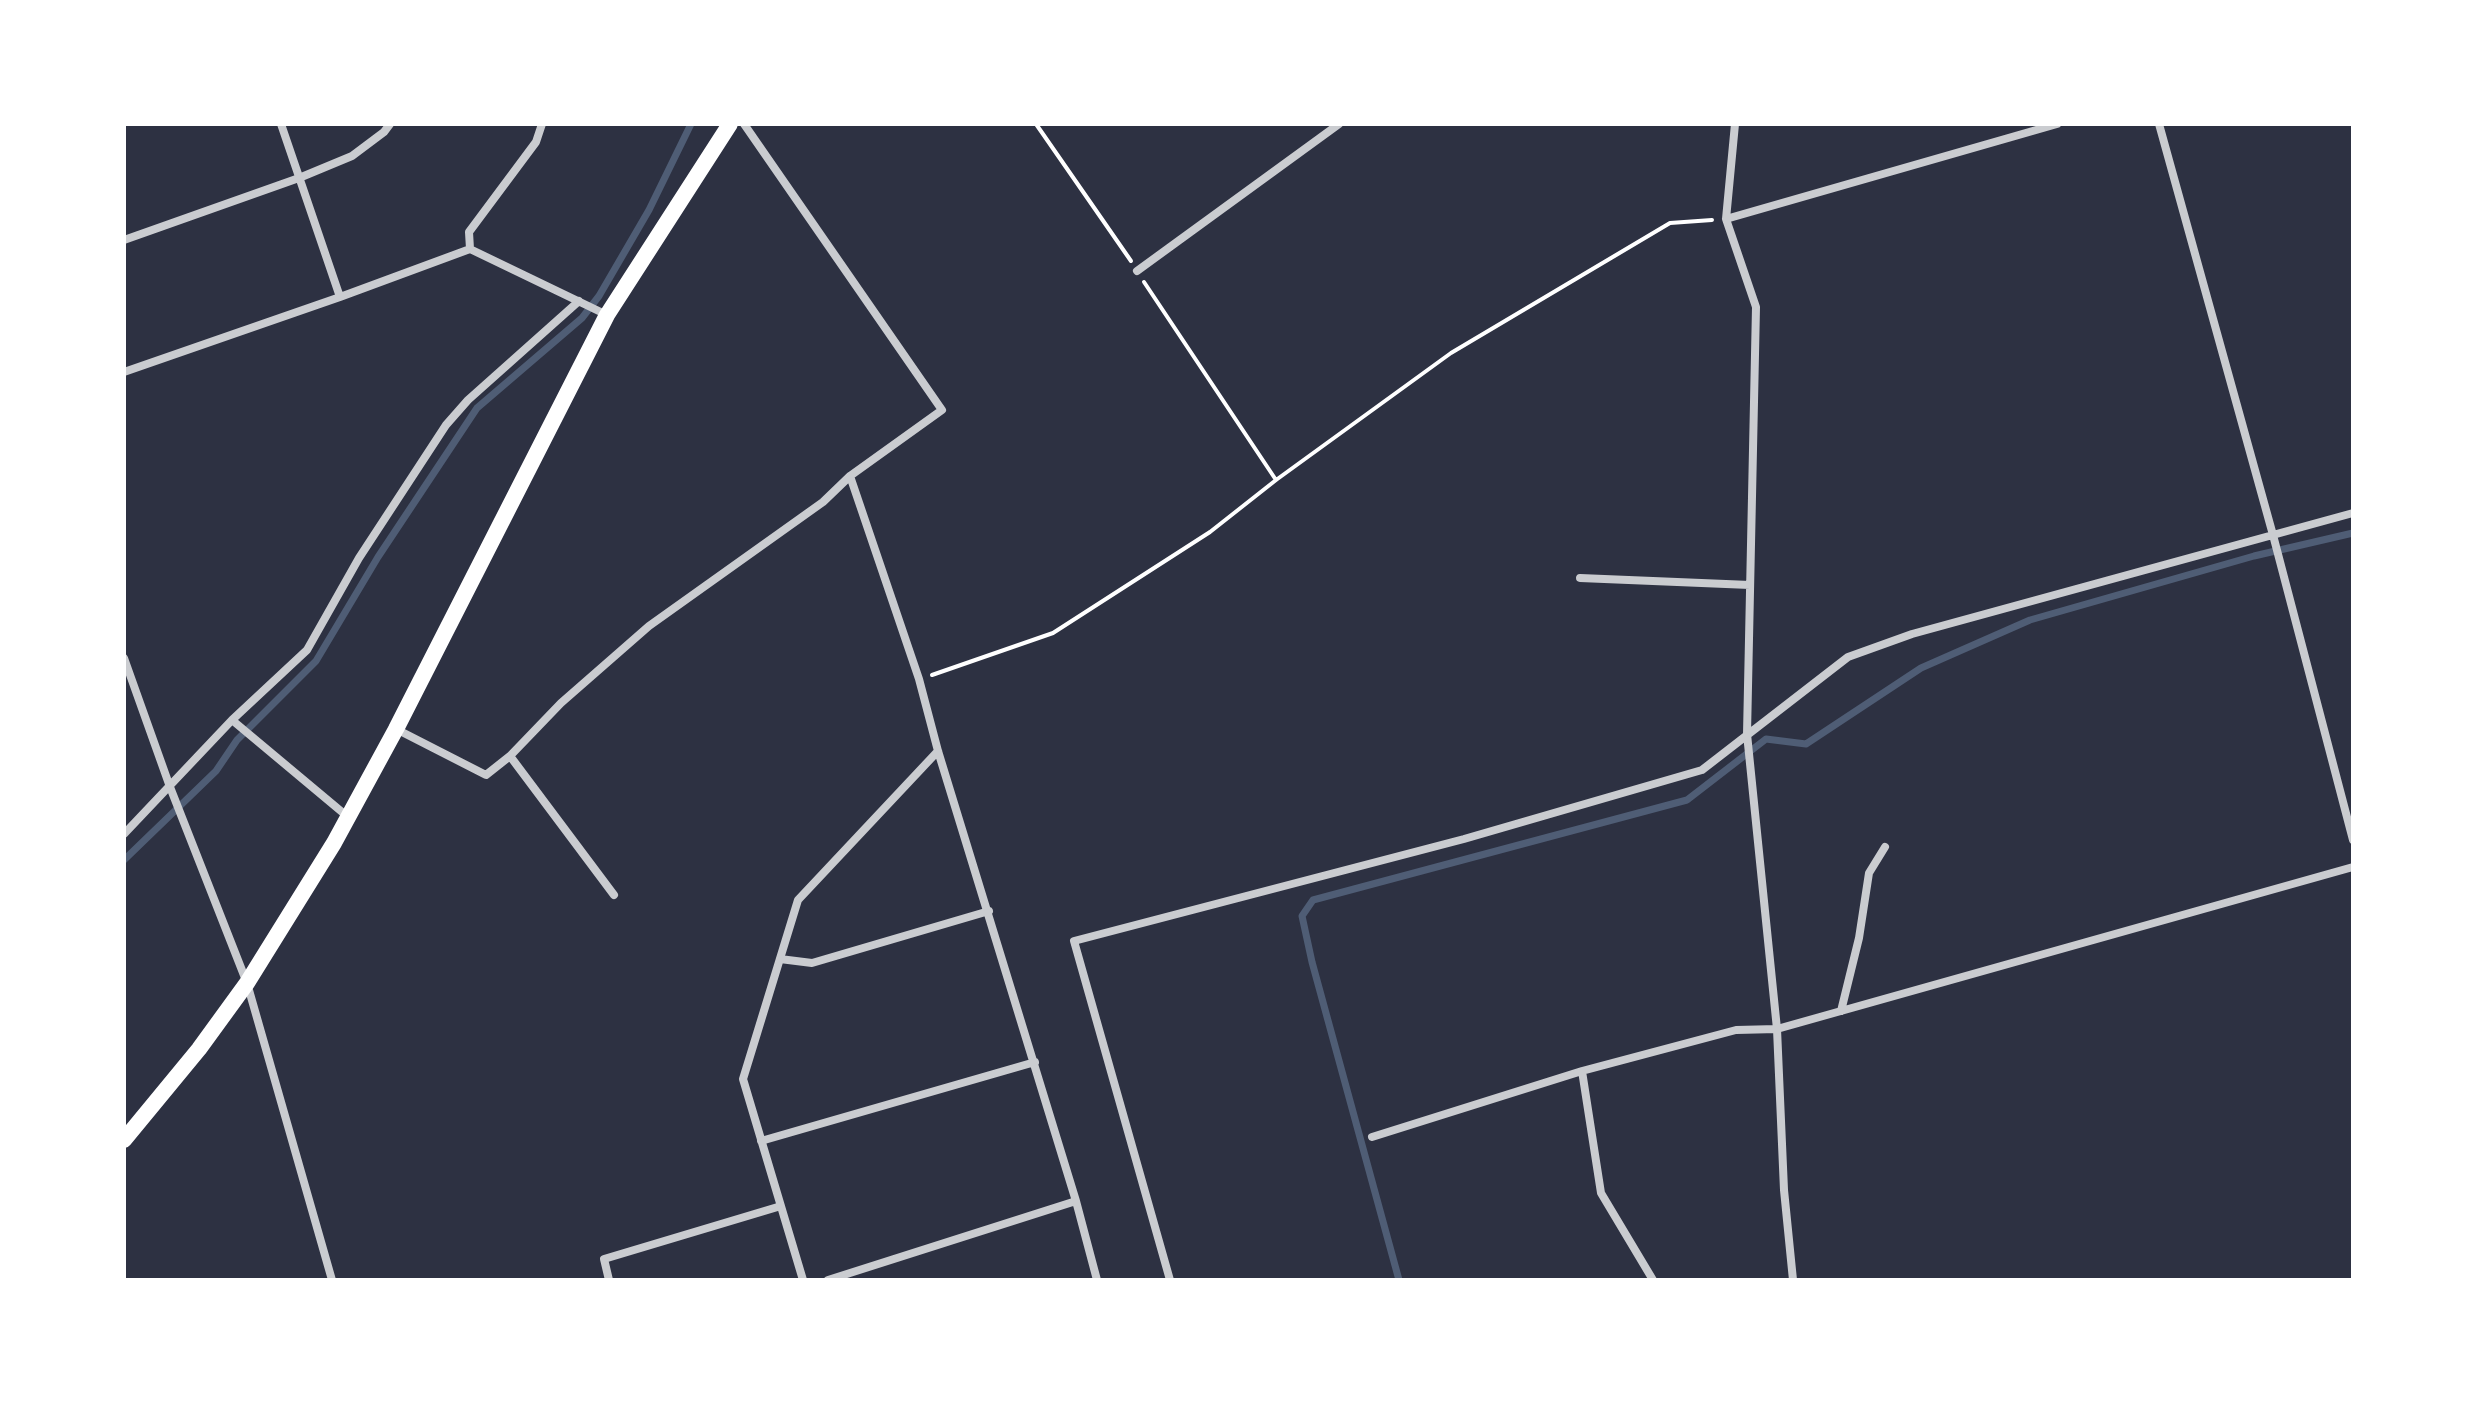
<!DOCTYPE html>
<html>
<head>
<meta charset="utf-8">
<style>
	body { margin:0 }
	#map { position:relative; width:2477px; height:1404px; overflow:hidden; background:#2d3142; font-family:Poppins,sans-serif }
	canvas { display:block }
	.frame { position:absolute; inset:0; border:126px solid #fff; pointer-events:none }
</style>
</head>
<body>
<div id="map">
<canvas width="2477" height="1404"></canvas>
<div class="frame"></div>
</div>
<script>
const ctx = document.querySelector('canvas').getContext('2d');
ctx.lineJoin = 'round';
const toPath = rows => new Path2D(rows.map(r => 'M' + r).join(''));
function strokePath(path, color, width, dash) { ctx.strokeStyle = color; ctx.lineWidth = width; ctx.lineCap = dash ? 'butt' : 'round'; ctx.setLineDash(dash || []); ctx.stroke(path); }
strokePath(toPath([
	[124,860,216,771,237,740,316,661,378,557,477,408,582,318,599,296,649,210,691,124],
	[1399,1280,1312,962,1302,916,1313,900,1687,800,1766,739,1806,744,1921,668,2030,620,2254,556,2353,533]
]), '#4f5d75', 7);
strokePath(toPath([
	[1036,124,1131,261],
	[1144,282,1276,480],
	[932,675,1053,633,1210,532,1276,480,1451,353,1670,223,1712,220]
]), '#fff', 4);
strokePath(toPath([
	[281,124,340,297,470,249],
	[542,124,536,142,469,232,470,249,607,315],
	[744,124,942,410,850,476,919,679,938,751,1076,1201,1097,1280],
	[1735,124,1726,219,1756,307,1747,734,1777,1029,1784,1190,1793,1280],
	[2159,124,2273,535,2353,840],
	[1726,219,2057,124],
	[124,240,299,178,352,156,384,132,390,124],
	[1137,271,1339,124],
	[124,372,340,297],
	[1580,578,1750,585],
	[124,658,170,787,247,983,332,1280],
	[232,720,348,817],
	[396,729,486,775,510,756],
	[124,834,232,720,307,650,359,558,446,425,468,400,579,301],
	[614,895,510,756,561,703,649,626,823,502,850,476],
	[780,959,812,963,989,911],
	[1841,1011,1859,938,1869,873,1885,847],
	[1372,1137,1582,1071],
	[761,1141,1035,1062],
	[609,1280,604,1259,781,1206],
	[803,1280,743,1079,798,900,938,751],
	[828,1280,1076,1201],
	[1170,1280,1074,941,1464,839,1702,770,1848,657,1912,634,2353,513],
	[1653,1280,1601,1193,1582,1071,1736,1030,1777,1029,2353,867]
]), '#caccd0', 8);
strokePath(toPath([
	[124,1140,199,1049,247,983,334,843,396,729,607,315,730,124]
]), '#fff', 16);
</script>
</body>
</html>
